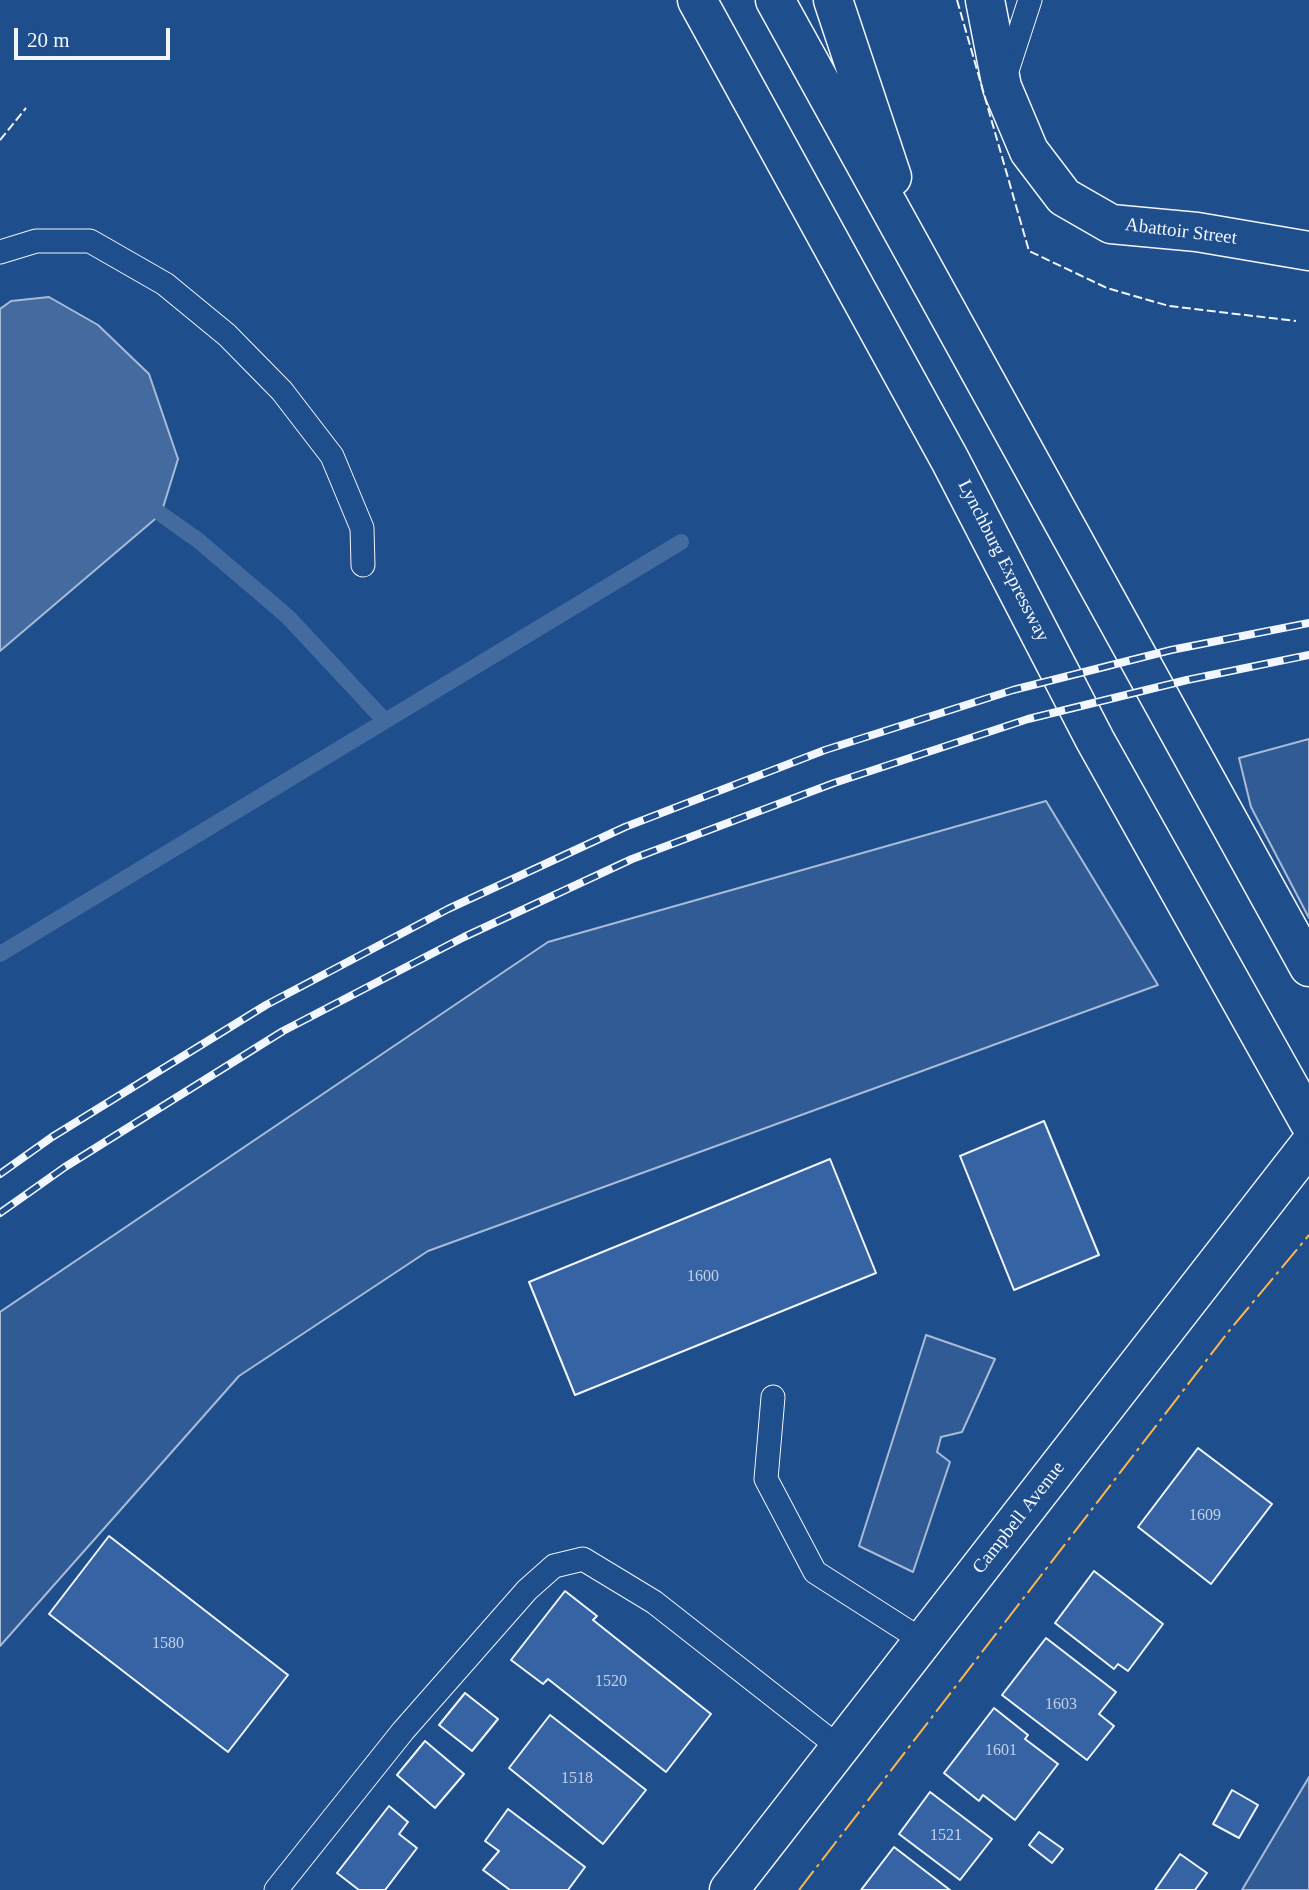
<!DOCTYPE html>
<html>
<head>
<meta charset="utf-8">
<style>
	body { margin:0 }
	#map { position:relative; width:1309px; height:1890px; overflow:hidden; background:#1f4e8c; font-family:Georgia,serif }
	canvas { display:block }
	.scale { position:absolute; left:14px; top:28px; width:156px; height:32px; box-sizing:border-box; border:4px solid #f2f6ff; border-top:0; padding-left:9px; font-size:21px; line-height:24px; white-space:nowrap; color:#f2f6ff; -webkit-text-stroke:5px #1f4e8c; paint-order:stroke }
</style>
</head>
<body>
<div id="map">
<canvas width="1309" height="1890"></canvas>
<div class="scale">20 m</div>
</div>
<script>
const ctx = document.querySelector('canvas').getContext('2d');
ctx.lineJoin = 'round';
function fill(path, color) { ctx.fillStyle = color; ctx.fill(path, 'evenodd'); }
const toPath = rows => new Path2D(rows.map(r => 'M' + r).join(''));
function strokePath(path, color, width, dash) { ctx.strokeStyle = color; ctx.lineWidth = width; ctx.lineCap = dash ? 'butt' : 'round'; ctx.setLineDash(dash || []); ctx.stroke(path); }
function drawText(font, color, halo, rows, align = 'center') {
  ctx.font = font + ' Georgia,serif'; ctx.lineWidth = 5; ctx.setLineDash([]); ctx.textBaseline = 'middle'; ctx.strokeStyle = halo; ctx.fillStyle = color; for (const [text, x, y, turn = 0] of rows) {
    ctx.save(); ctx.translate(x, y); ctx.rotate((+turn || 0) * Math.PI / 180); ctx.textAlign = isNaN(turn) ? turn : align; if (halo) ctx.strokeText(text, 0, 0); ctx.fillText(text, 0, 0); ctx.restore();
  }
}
const built = toPath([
	[1309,739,1309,918,1251,807,1239,758,1309,739],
	[1046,801,1158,985,428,1251,239,1376,0,1646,0,1312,548,942,1046,801],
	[926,1335,995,1359,962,1432,941,1437,937,1452,950,1462,913,1572,859,1546,926,1335],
	[1309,1777,1309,1890,1242,1890,1309,1777]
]);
fill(built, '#305b95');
strokePath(built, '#a8bbd7', 2);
const water = toPath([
	[49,297,98,325,149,374,178,459,161,514,0,651,0,309,11,301,49,297]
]);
fill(water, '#446ba0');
strokePath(water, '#a8bbd7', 2);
strokePath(toPath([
	[161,514,199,541,288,617,385,721],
	[0,954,681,542]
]), '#446ba0', 16);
const building = toPath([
	[1044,1121,1099,1255,1014,1290,960,1156,1044,1121],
	[830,1159,876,1273,575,1395,529,1282,830,1159],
	[1198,1448,1272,1504,1211,1584,1138,1527,1198,1448],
	[109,1536,288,1675,228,1752,49,1614,109,1536],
	[1094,1571,1163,1624,1128,1671,1118,1664,1114,1669,1055,1623,1094,1571],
	[565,1591,597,1616,593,1620,711,1714,666,1772,548,1679,543,1684,511,1660,565,1591],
	[1046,1638,1116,1692,1099,1714,1114,1726,1087,1760,1002,1695,1046,1638],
	[465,1693,498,1719,472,1751,439,1725,465,1693],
	[994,1708,1028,1735,1025,1739,1058,1764,1015,1820,983,1795,979,1801,944,1773,994,1708],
	[550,1715,646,1790,603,1844,509,1768,550,1715],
	[425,1741,464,1774,435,1808,397,1775,425,1741],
	[1232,1790,1258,1805,1239,1838,1213,1824,1232,1790],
	[930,1792,992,1839,960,1880,899,1834,930,1792],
	[389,1806,408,1822,399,1834,417,1848,385,1890,359,1890,337,1873,389,1806],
	[508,1809,585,1867,568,1890,510,1890,483,1870,499,1851,485,1841,508,1809],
	[1039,1832,1063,1849,1052,1863,1029,1845,1039,1832],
	[894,1847,950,1890,861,1890,894,1847],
	[1180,1854,1207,1873,1195,1890,1155,1890,1180,1854]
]);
fill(building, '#3563a3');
strokePath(building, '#f2f6ff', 2);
const lane = toPath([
	[1005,77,1030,0],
	[0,252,36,241,90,241,165,284,227,335,282,391,332,456,362,528,363,565],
	[773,1397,766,1479,815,1572,923,1641],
	[276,1890,403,1731,527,1590,554,1566,583,1559,654,1602,840,1748]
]);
const street = toPath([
	[985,0,1002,87,1029,151,1064,197,1111,224,1197,232,1309,251]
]);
const secondary = toPath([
	[729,1890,1309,1145]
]);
const highway = toPath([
	[697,0,950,460,1095,740,1309,1122],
	[775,0,1309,967],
	[833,0,892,177]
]);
strokePath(lane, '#f2f6ff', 25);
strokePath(street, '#f2f6ff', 41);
strokePath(secondary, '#f2f6ff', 41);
strokePath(highway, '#f2f6ff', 41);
strokePath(lane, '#1f4e8c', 23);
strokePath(street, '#1f4e8c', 38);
strokePath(secondary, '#1f4e8c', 38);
strokePath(highway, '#1f4e8c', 38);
const rail = toPath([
	[0,1174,52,1137,266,1005,448,909,625,827,825,750,1013,690,1171,650,1309,623],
	[0,1213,65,1167,283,1031,464,937,632,859,834,783,1028,719,1187,680,1309,655]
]);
strokePath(rail, '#f2f6ff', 8);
strokePath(rail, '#1f4e8c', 5, [16]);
strokePath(toPath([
	[957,0,1029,251,1107,288,1169,306,1296,321],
	[0,140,26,108]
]), '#f2f6ff', 2, [9, 3.5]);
strokePath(toPath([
	[799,1890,1229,1331,1309,1235]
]), '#ffb74d', 2, [24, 5, 3.5, 5]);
drawText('16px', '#c3d1e8', null, [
	["1600",703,1277],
	["1609",1205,1516],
	["1580",168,1644],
	["1520",611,1682],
	["1603",1061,1705],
	["1601",1001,1751],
	["1518",577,1779],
	["1521",946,1836]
]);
drawText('19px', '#f2f6ff', '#1f4e8c', [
	["Abattoir Street",1181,232,7],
	["Lynchburg Expressway",1003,561,63],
	["Campbell Avenue",1019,1518,-52]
]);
</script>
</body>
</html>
